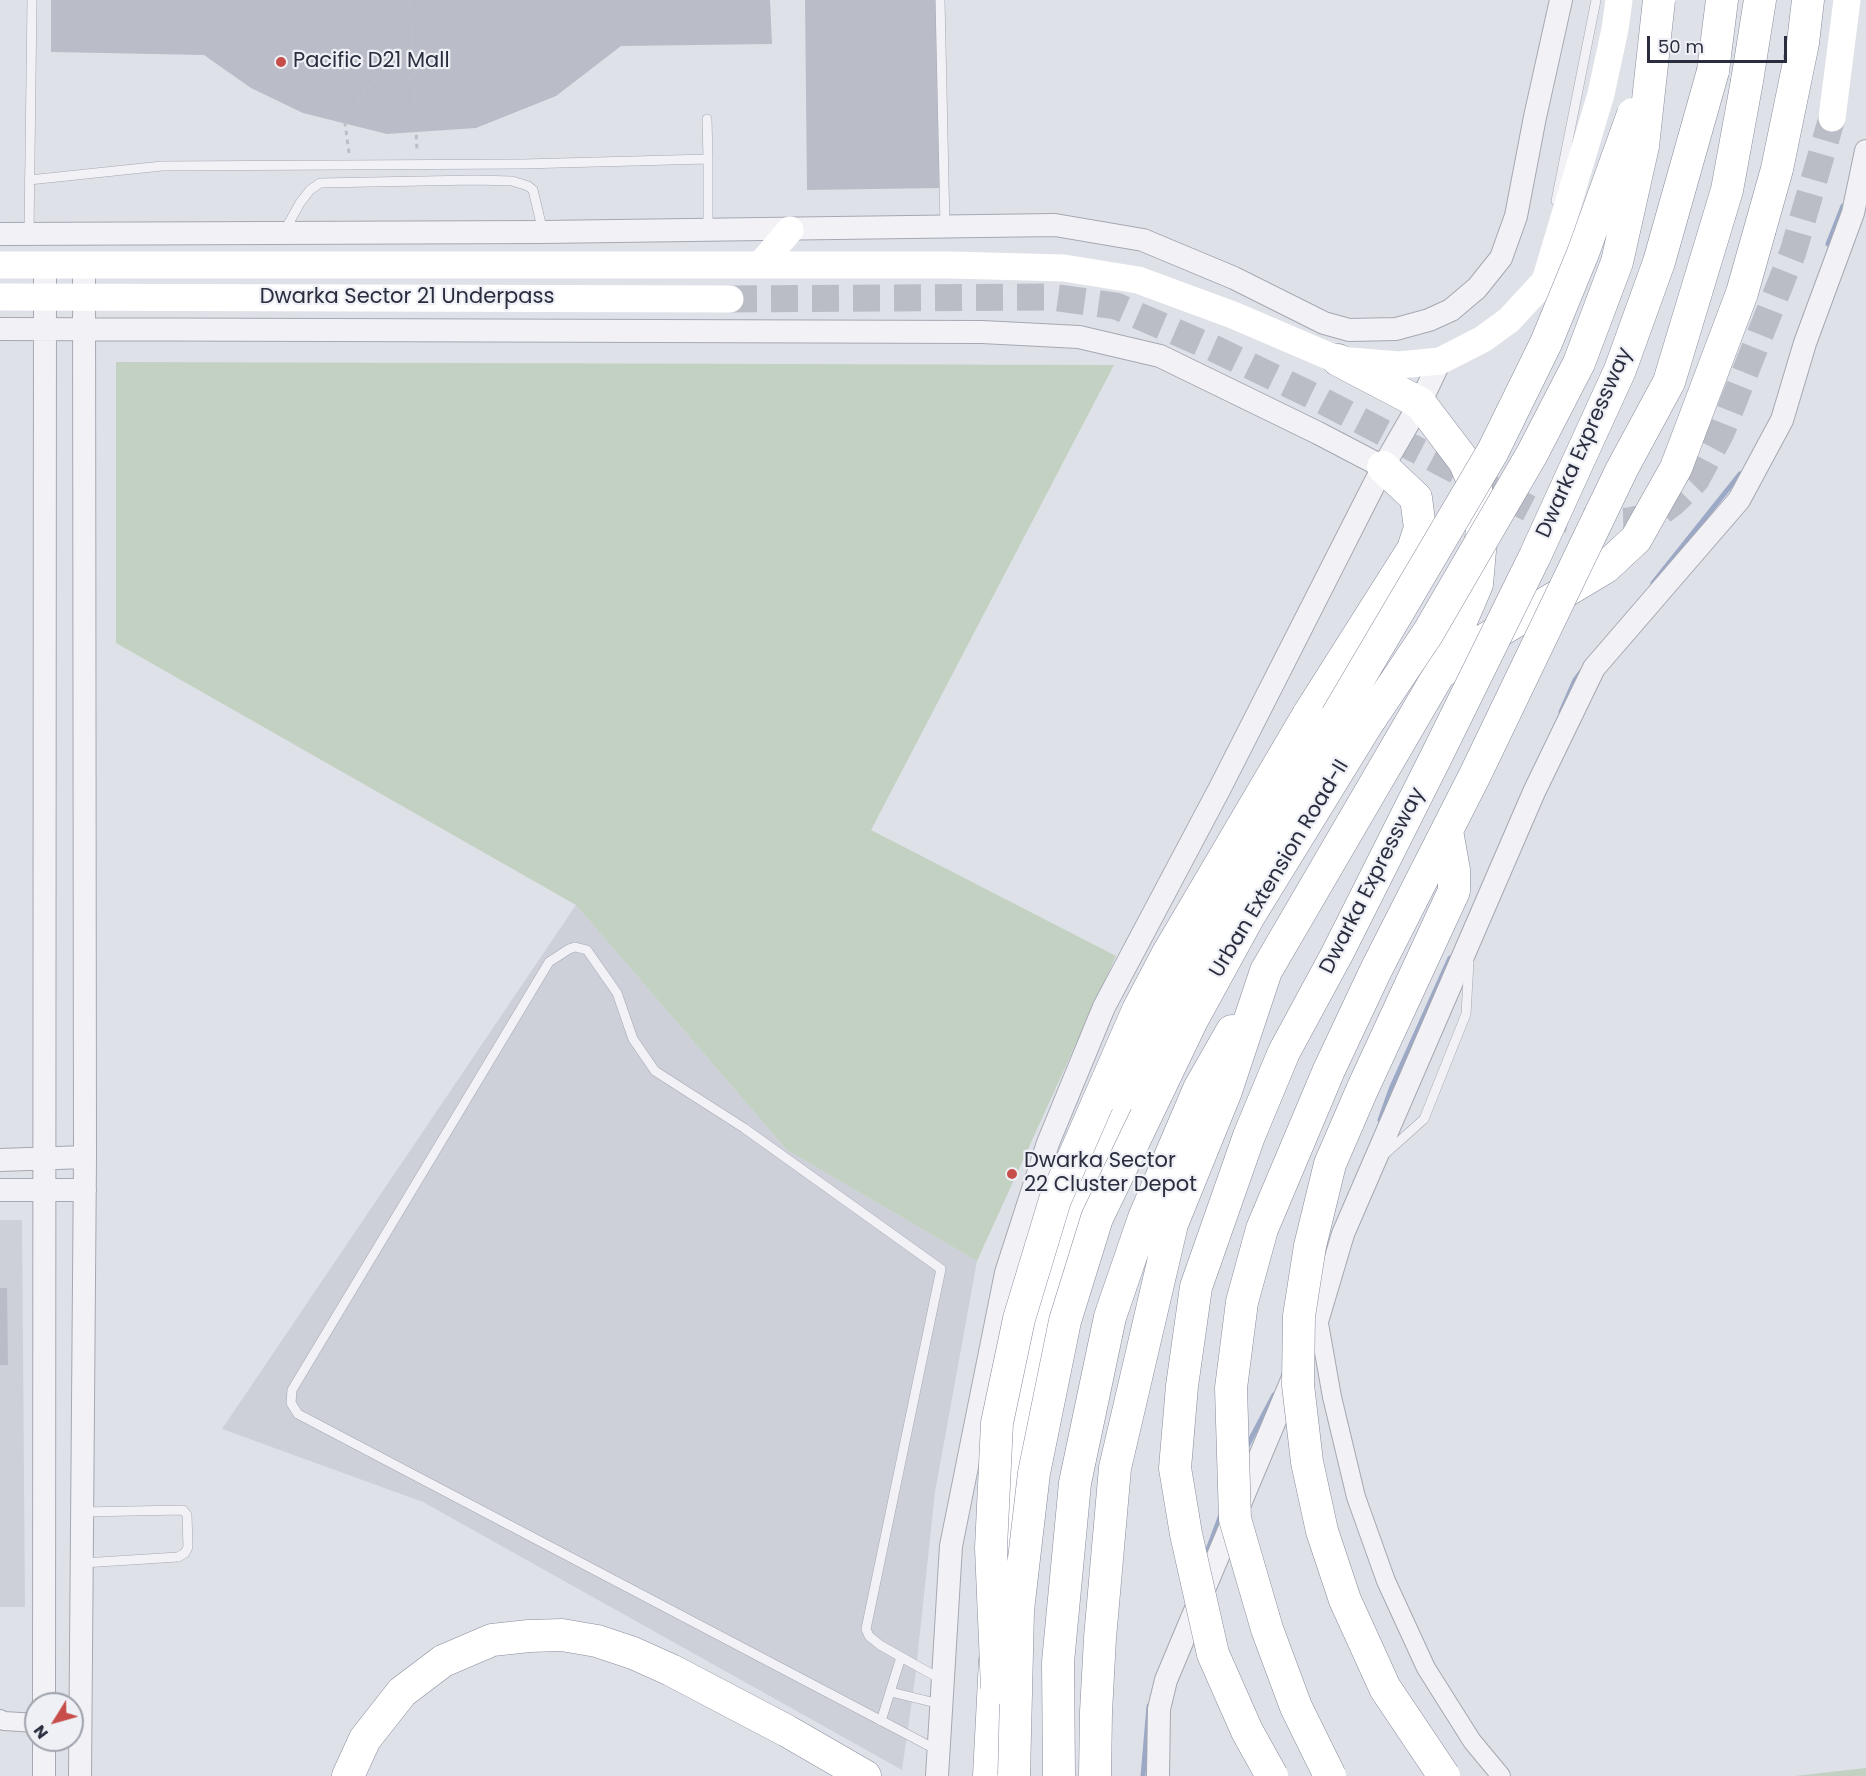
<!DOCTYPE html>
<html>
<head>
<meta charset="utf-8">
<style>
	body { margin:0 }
	#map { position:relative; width:1866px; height:1776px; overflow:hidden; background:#dfe1e8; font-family:Poppins,sans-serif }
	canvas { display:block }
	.north { position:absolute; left:24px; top:1692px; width:60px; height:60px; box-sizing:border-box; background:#eef0f5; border:2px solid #9fa2ac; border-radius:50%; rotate:233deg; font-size:16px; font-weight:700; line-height:24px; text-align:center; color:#292d3e }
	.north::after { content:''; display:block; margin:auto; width:21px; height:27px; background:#c74d4a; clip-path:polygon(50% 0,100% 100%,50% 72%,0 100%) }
	.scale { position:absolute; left:1647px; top:36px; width:140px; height:27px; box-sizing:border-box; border:3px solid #292d3e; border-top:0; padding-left:8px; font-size:18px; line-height:21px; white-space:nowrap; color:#292d3e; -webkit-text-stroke:4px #eef0f5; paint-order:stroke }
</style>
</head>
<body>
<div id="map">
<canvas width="1866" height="1776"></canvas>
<div class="north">N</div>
<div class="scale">50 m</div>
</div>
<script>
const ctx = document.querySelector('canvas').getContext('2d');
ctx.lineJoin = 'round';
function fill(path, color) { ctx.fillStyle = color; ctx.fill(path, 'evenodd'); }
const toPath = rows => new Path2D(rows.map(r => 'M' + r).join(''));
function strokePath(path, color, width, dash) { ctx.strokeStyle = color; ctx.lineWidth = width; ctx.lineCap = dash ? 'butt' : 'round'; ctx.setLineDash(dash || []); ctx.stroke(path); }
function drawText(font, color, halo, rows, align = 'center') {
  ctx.font = font + ' Poppins,sans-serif'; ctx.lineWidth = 4.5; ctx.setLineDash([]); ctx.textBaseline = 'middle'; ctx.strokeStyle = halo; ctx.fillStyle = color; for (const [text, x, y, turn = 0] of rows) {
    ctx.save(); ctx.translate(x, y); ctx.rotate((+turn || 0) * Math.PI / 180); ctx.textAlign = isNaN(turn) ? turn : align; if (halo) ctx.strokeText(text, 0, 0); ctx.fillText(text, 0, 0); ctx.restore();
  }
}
fill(toPath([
	[576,905,787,1150,977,1261,935,1492,915,1679,902,1770,423,1502,222,1429],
	[0,1220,22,1220,25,1607,0,1607]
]), '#cdd0d9');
fill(toPath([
	[116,362,1114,365,871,830,1116,956,977,1261,787,1150,576,905,116,643],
	[1866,1768,1866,1776,1795,1776]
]), '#c2d1c1');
strokePath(toPath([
	[1828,244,1843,206],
	[1653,583,1740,474],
	[1561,712,1575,680,1581,672],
	[1380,1120,1391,1089,1450,958],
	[1245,1450,1274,1395],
	[1204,1560,1221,1515],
	[1143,1776,1149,1706]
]), '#9ca9c6', 5);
fill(toPath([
	[51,0,770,0,772,44,621,46,556,96,476,128,387,134,303,113,251,88,204,55,51,52],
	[805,0,938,0,941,188,807,190],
	[0,1288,7,1288,8,1365,0,1365]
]), '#babcc7');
strokePath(toPath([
	[730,299,1052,297,1116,306,1213,348,1315,397,1540,514,1584,522,1629,521,1657,515,1674,502,1696,480,1721,433,1793,252,1832,118]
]), '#bbbdc6', 27, [27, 14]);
const service = toPath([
	[940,0,945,226],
	[707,119,708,159],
	[29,180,162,166,523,164,708,159,708,230],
	[1556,201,1596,0],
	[285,230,300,203,310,190,320,183,475,180,512,181,528,186,533,190,543,232],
	[29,234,32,0],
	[1385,1154,1424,1119,1466,1014,1469,962],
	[82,1512,183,1510,187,1515,188,1547,185,1553,178,1557,83,1563],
	[891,1692,940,1704],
	[881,1721,901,1657],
	[937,1750,298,1414,291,1403,292,1390,549,962,569,949,575,947,587,950,617,993,633,1039,655,1071,744,1128,941,1269,866,1629,869,1636,880,1645,942,1680]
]);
const minor = toPath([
	[1318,1318,1332,1397,1356,1497,1386,1581,1426,1668,1472,1741,1501,1776],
	[0,1719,4,1721,36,1723]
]);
const tertiary = toPath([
	[0,234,543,232,1055,225,1143,240,1234,278,1324,323,1349,330,1396,329,1429,320,1451,310,1477,288,1501,258,1516,216,1535,117,1561,0],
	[0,329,982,332,1079,337,1160,356,1318,433,1383,467],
	[0,1160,85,1157],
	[0,1190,85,1190],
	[44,1704,45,265],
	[44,1776,44,1740],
	[80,1776,85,1157,84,265],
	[937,1776,951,1546,1006,1273,1048,1143,1104,1007,1220,788,1383,467,1420,403,1440,361],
	[1158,1776,1159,1709,1166,1680,1318,1318,1343,1234,1534,792,1594,668,1739,500,1782,420,1805,343,1853,213,1866,151]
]);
const trunk = toPath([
	[1713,71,1722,0],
	[1747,81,1760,0],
	[1338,360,1420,403,1464,461,1476,488,1482,528,1477,584,1439,673],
	[1308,715,1413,549,1420,528,1416,498,1383,467],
	[1003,1539,1020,1427,1037,1336,1065,1239,1122,1096],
	[348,1776,365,1739,402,1692,443,1661,492,1640,529,1636,562,1635,597,1641,633,1653,671,1670,787,1731,865,1776],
	[989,1776,995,1660],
	[1059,1776,1058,1662,1075,1483,1110,1317,1144,1218,1199,1089,1232,1031],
	[1095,1776,1096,1712,1100,1638,1115,1468,1172,1224,1226,1091,1266,971,1439,674,1481,642,1606,567,1636,539,1676,468,1742,293,1777,169,1803,43,1808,0]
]);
strokePath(service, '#a5a7b2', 10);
strokePath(minor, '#a5a7b2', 20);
strokePath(tertiary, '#a5a7b2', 24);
strokePath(trunk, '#878c9d', 33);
strokePath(toPath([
	[410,0,417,151],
	[349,153,345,123,375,77,413,77]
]), '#bebfc6', 3, [4.5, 4.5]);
strokePath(service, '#f2f2f6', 9);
strokePath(minor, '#f2f2f6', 18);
strokePath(tertiary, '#f2f2f6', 22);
strokePath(toPath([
	[1832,118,1847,0],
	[0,265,951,265,1064,268,1138,280,1233,315,1338,360,1399,365,1440,361,1483,339,1509,320,1545,281,1601,94,1615,29,1619,0],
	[760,265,790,230],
	[0,297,730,299]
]), '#fff', 27);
strokePath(trunk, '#fff', 32);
const trunkBridge = toPath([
	[1122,1096,1167,1001,1223,901,1335,719,1493,451,1546,343,1583,253,1633,114],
	[997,1688,991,1548,997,1423,1019,1319,1055,1200,1138,1010,1168,953,1308,715],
	[1014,1776,1018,1610,1034,1473,1065,1321,1097,1218,1192,1020,1249,916,1367,724,1428,633,1532,454,1579,363,1617,262,1643,146,1659,0],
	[1272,1776,1247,1731,1213,1654,1186,1534,1175,1468,1182,1386,1196,1287,1249,1136,1284,1052,1337,954,1436,757,1535,556,1620,370,1659,262,1713,71],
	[1330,1776,1296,1707,1267,1629,1235,1519,1231,1388,1242,1302,1262,1229,1329,1070,1375,972,1475,775,1622,469,1669,382,1727,190,1747,81],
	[1444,1776,1385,1688,1345,1600,1322,1531,1307,1462,1298,1385,1299,1316,1310,1246,1330,1164,1362,1090,1454,891,1454,870,1447,831]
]);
strokePath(trunkBridge, '#878c9d', 33, []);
strokePath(trunkBridge, '#fff', 32);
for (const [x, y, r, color] of [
	[281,62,6,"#c74d4a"],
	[1012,1174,6,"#c74d4a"]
]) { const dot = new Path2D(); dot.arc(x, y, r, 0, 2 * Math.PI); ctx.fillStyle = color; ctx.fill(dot); strokePath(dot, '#eef0f5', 2); }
drawText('21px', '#292d3e', '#eef0f5', [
	["Pacific D21 Mall",293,62],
	["Dwarka Sector",1024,1162],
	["22 Cluster Depot",1024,1186]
], 'left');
drawText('21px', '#292d3e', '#eef0f5', [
	["Dwarka Sector 21 Underpass",407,298],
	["Dwarka Expressway",1585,443,-66],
	["Urban Extension Road-II",1280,869,-59],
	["Dwarka Expressway",1373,881,-63]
]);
</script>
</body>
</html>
